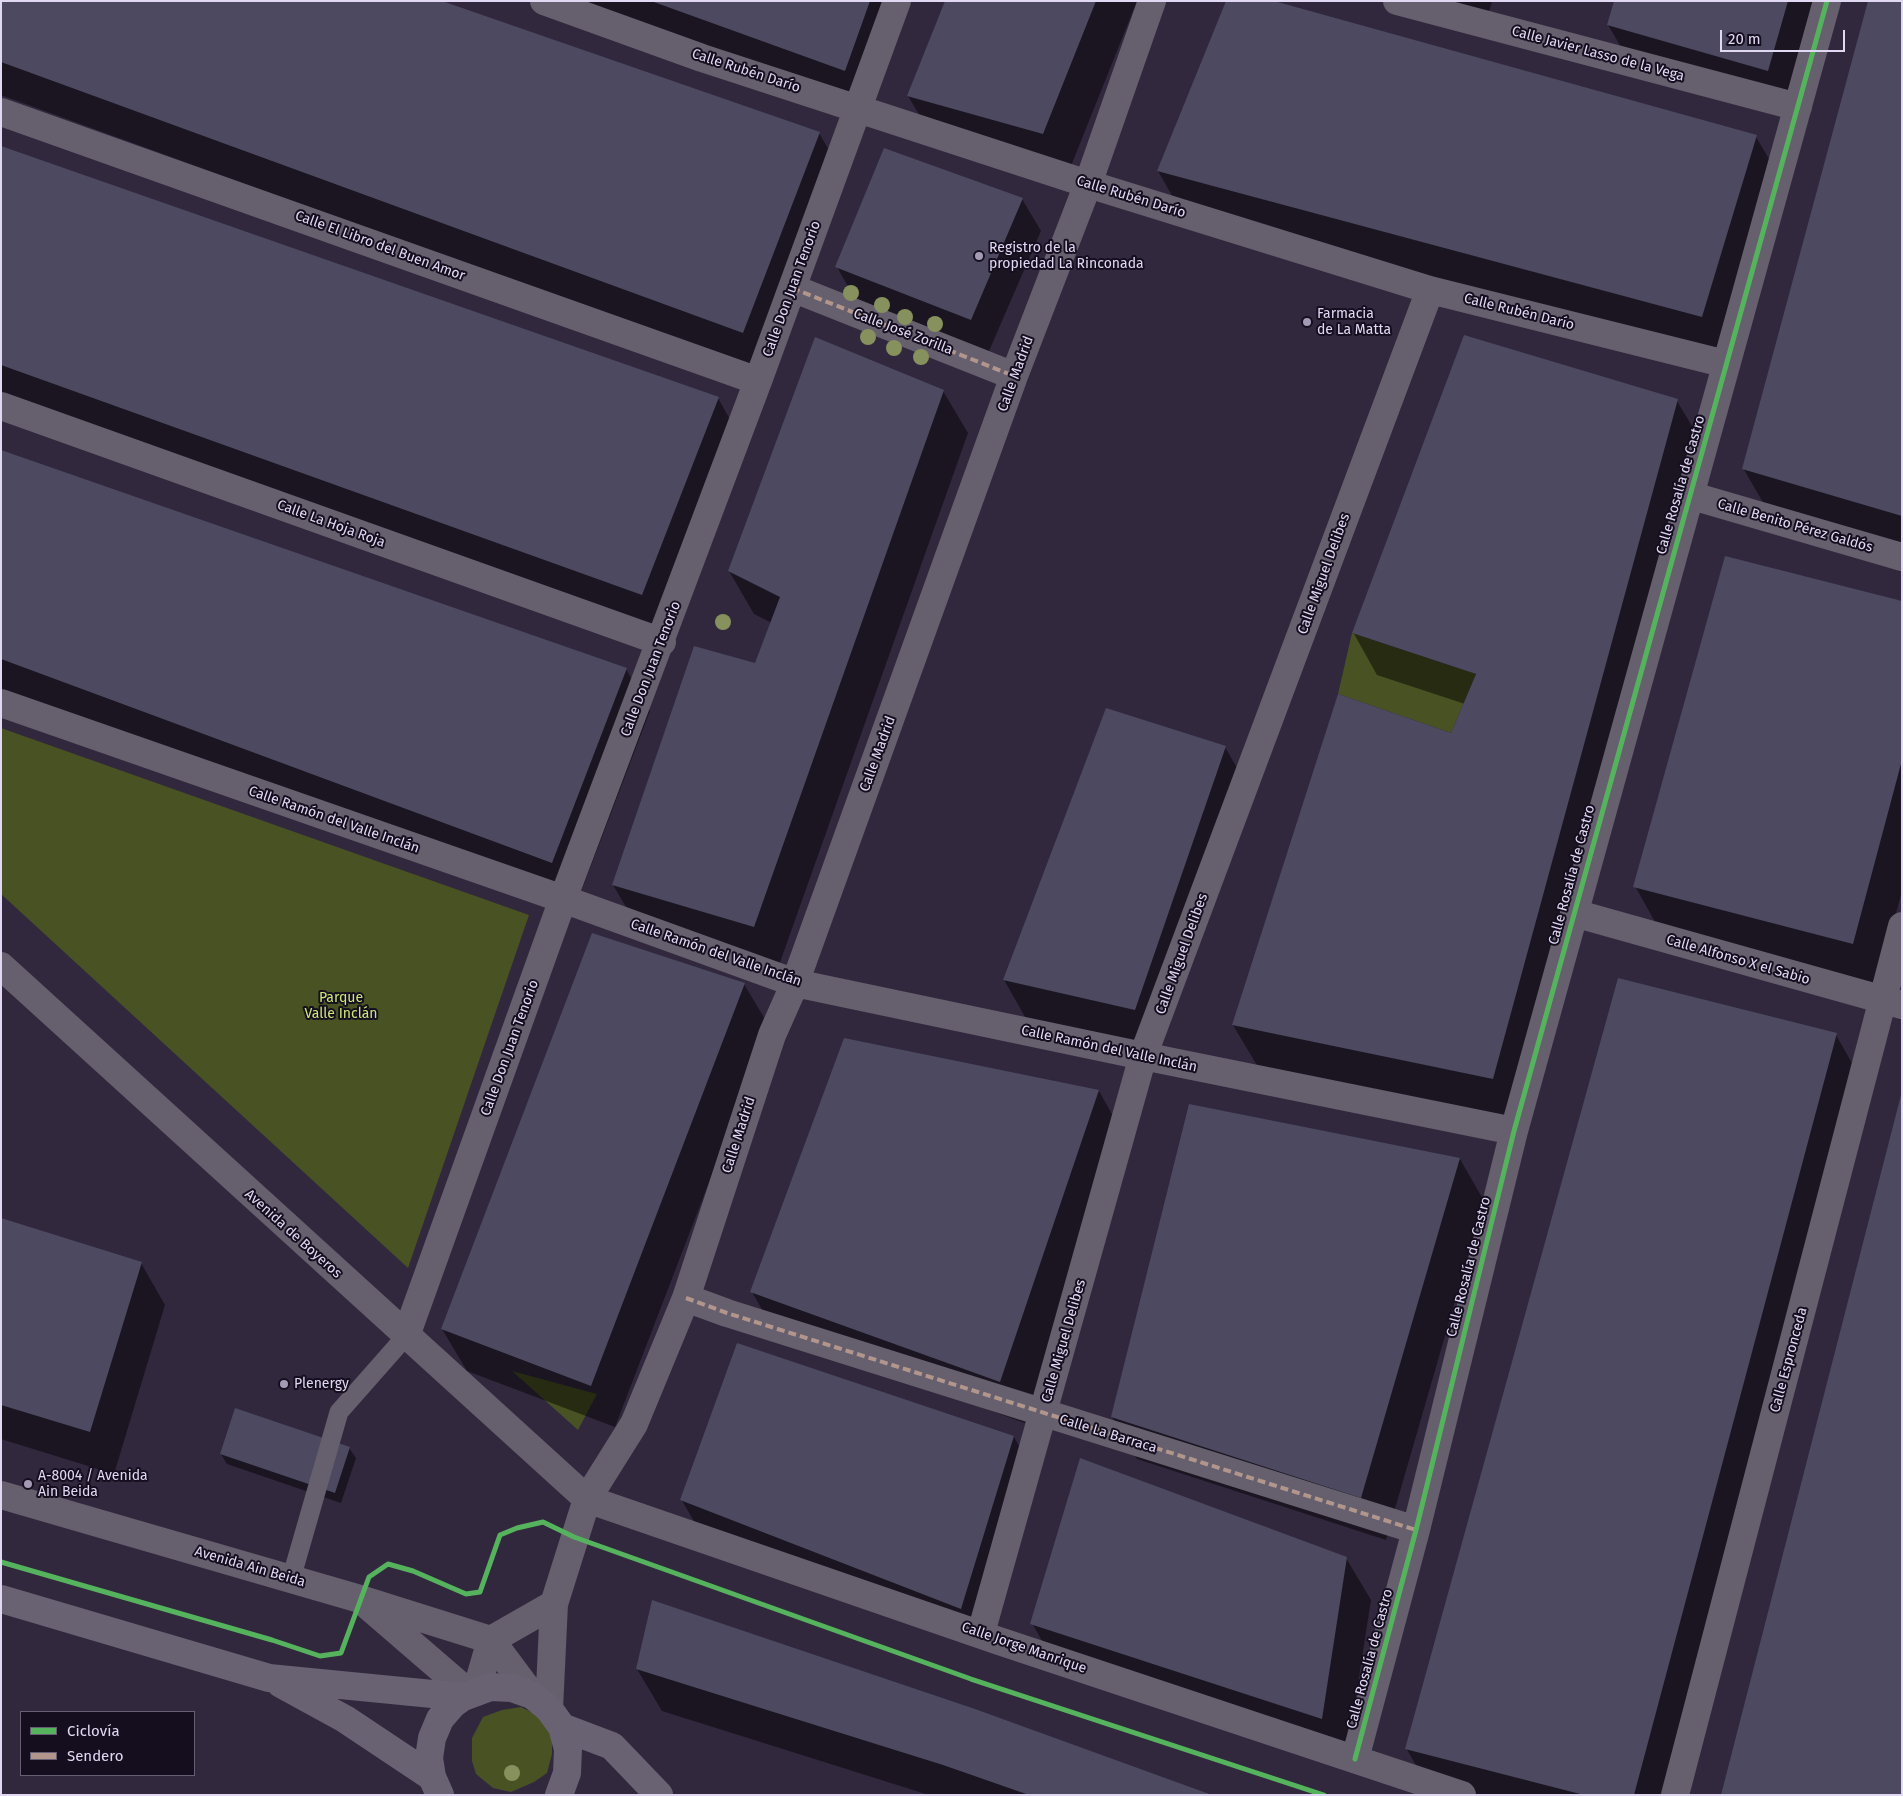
<!DOCTYPE html>
<html>
<head>
<meta charset="utf-8">
<style>
	body { margin:0 }
	#map { position:relative; width:1903px; height:1796px; overflow:hidden; background:#31283e; font-family:"Fira Sans",sans-serif }
	canvas { display:block }
	.frame { position:absolute; inset:0; border:2px solid #e1d9f3; pointer-events:none }
	.legend { position:absolute; left:20px; top:1711px; width:175px; height:65px; box-sizing:border-box; background:#140e1f; border:1px solid #665f74; margin:0; padding:6px 9px; list-style:none; font-size:15px; color:#e1d9f3 }
	.legend li { display:flex; align-items:center; gap:10px; height:25px }
	.legend b { width:25px; border:1px solid #665f74 }
	.scale { position:absolute; left:1720px; top:30px; width:125px; height:22px; box-sizing:border-box; border:2px solid #e1d9f3; border-top:0; padding-left:6px; font-size:15px; line-height:18px; white-space:nowrap; color:#e1d9f3; -webkit-text-stroke:4px #140e1f; paint-order:stroke }
</style>
</head>
<body>
<div id="map">
<canvas width="1903" height="1796"></canvas>
<div class="frame"></div>
<ul class="legend">
<li><b style="height:6px;background:#56b35d"></b>Ciclovía</li>
<li><b style="height:6px;background:#b2968c"></b>Sendero</li>
</ul>
<div class="scale">20 m</div>
</div>
<script>
const ctx = document.querySelector('canvas').getContext('2d');
ctx.lineJoin = 'round';
function fill(path, color) { ctx.fillStyle = color; ctx.fill(path, 'evenodd'); }
const toPath = rows => new Path2D(rows.map(r => 'M' + r).join(''));
function strokePath(path, color, width, dash) { ctx.strokeStyle = color; ctx.lineWidth = width; ctx.lineCap = dash ? 'butt' : 'round'; ctx.setLineDash(dash || []); ctx.stroke(path); }
function drawText(font, color, halo, rows, align = 'center') {
  ctx.font = font + ' "Fira Sans",sans-serif'; ctx.lineWidth = 4; ctx.setLineDash([]); ctx.textBaseline = 'middle'; ctx.strokeStyle = halo; ctx.fillStyle = color; for (const [text, x, y, turn = 0] of rows) {
    ctx.save(); ctx.translate(x, y); ctx.rotate((+turn || 0) * Math.PI / 180); ctx.textAlign = isNaN(turn) ? turn : align; if (halo) ctx.strokeText(text, 0, 0); ctx.fillText(text, 0, 0); ctx.restore();
  }
}
fill(toPath([
	[1352,633,1476,674,1451,733,1338,694],
	[1,728,529,915,408,1268,1,894],
	[512,1371,597,1394,578,1430],
	[521,1707,541,1717,552,1735,552,1754,547,1773,534,1782,511,1792,493,1788,476,1774,472,1761,472,1738,483,1717,502,1710]
]), '#485223');
fill(toPath([
	[1,1,819,133,844,176,767,374,1,95],
	[560,1,909,1,869,113],
	[946,1,1137,1,1067,176,933,138,908,96],
	[1417,1,1492,1,1486,23],
	[1615,1,1818,1,1792,113,1633,67,1608,25],
	[1902,1,1902,550,1768,511,1743,468],
	[1756,137,1781,179,1726,358,1182,213,1158,171],
	[1,147,718,398,742,441,666,637,1,398],
	[1022,199,1041,231,989,351,855,299,837,267],
	[943,391,968,433,778,968,638,927,613,885,756,665,772,623,754,614,729,571],
	[1677,401,1702,443,1517,1121,1258,1067,1233,1025,1452,734,1465,704,1377,675,1353,632],
	[1,451,626,669,650,711,576,905,1,691],
	[1902,602,1902,891,1877,985,1659,929,1635,886],
	[1225,747,1249,789,1159,1051,1028,1022,1004,980],
	[744,984,769,1026,615,1427,467,1371,442,1329],
	[1836,1035,1860,1077,1669,1795,1446,1795,1431,1791,1406,1748],
	[1099,1091,1123,1134,1025,1423,776,1334,752,1292],
	[1902,1097,1902,1795,1723,1795],
	[1460,1159,1484,1201,1386,1540,1137,1459,1112,1417],
	[1,1219,141,1263,165,1305,114,1474,1,1439],
	[738,1344,1014,1437,1038,1480,985,1650,706,1542,681,1499],
	[349,1448,356,1458,341,1503,227,1464,221,1454],
	[1346,1558,1371,1600,1346,1761,1056,1666,1032,1623],
	[637,1669,1209,1795,929,1795,662,1711]
]), '#0007');
fill(toPath([
	[1,1,442,1,820,132,743,333,1,62],
	[651,1,870,1,845,71],
	[945,1,1096,1,1043,134,907,96],
	[1226,1,1274,1,1757,135,1702,317,1157,171],
	[1614,1,1788,1,1768,71,1607,25],
	[1868,1,1902,1,1902,516,1742,469],
	[1,146,719,397,642,595,1,365],
	[884,148,1023,198,971,320,835,267],
	[1464,335,1678,399,1493,1079,1232,1025,1338,694,1451,733,1476,674,1352,633],
	[815,337,944,390,754,927,612,885,694,646,755,663,780,597,728,571],
	[1,450,627,668,552,863,1,659],
	[1725,556,1902,601,1902,760,1853,944,1633,887],
	[1106,708,1226,746,1135,1010,1003,980],
	[592,933,745,983,591,1386,441,1329],
	[1618,978,1837,1033,1634,1795,1584,1795,1405,1749],
	[844,1038,1099,1090,1000,1382,750,1292],
	[1901,1095,1902,1795,1721,1795],
	[1189,1104,1460,1158,1361,1498,1111,1417],
	[1,1218,142,1262,90,1432,1,1405],
	[737,1343,1014,1436,961,1609,680,1500],
	[235,1408,350,1447,335,1493,220,1454],
	[1080,1458,1347,1557,1322,1719,1030,1624],
	[652,1600,975,1709,1212,1795,1029,1795,943,1765,636,1669]
]), '#4c4960');
strokePath(toPath([
	[291,1579,339,1412,406,1336]
]), '#655f6e', 19);
strokePath(toPath([
	[544,1,702,58,1088,184,1430,290,1726,364],
	[1397,1,1798,107],
	[1,112,758,381],
	[792,288,1014,376],
	[1,406,662,642],
	[1689,495,1902,557],
	[1,703,563,899,795,983,1143,1056,1514,1131],
	[1574,913,1902,1005],
	[1,966,587,1499,996,1640,1462,1795],
	[686,1298,727,1313,1416,1530],
	[406,1336,563,899,758,381,897,1],
	[1,1495,360,1599,491,1640,532,1695],
	[554,1604,587,1499,634,1424,686,1298,772,1035,795,983,1014,376,1088,184,1152,1],
	[368,1606,470,1694],
	[981,1633,1143,1056,1430,290],
	[476,1692,491,1640,554,1604,549,1709],
	[1355,1759,1416,1530,1514,1131,1827,1],
	[1675,1795,1902,926]
]), '#655f6e', 28);
strokePath(toPath([
	[1,1599,269,1678,463,1697],
	[281,1684,345,1719,432,1777],
	[562,1727,612,1746,659,1795],
	[440,1795,432,1777,429,1758,432,1738,440,1719,453,1704,463,1697,490,1687,512,1688,532,1695,549,1709,562,1727,568,1749,567,1773,559,1795]
]), '#686273', 28);
strokePath(toPath([
	[792,288,1014,376],
	[686,1298,727,1313,1416,1530]
]), '#b2968c', 4, [8, 4]);
strokePath(toPath([
	[1,1562,272,1640,320,1656,341,1653,369,1577,388,1564,413,1571,466,1594,480,1592,500,1535,517,1528,543,1522,574,1537,971,1679,1324,1795],
	[1355,1759,1416,1530,1514,1131,1827,1]
]), '#56b35d', 5);
ctx.fillStyle = '#87915d';
for (const [x, y] of [
	[851,293],
	[882,305],
	[905,317],
	[935,324],
	[868,337],
	[894,348],
	[921,357],
	[723,622],
	[512,1773]
]) { ctx.beginPath(); ctx.arc(x, y, 8, 0, 2 * Math.PI); ctx.fill(); }
for (const [x, y, r, color] of [
	[979,256,5,"#a39bb4"],
	[1307,322,5,"#a39bb4"],
	[284,1384,5,"#a39bb4"],
	[28,1484,5,"#a39bb4"]
]) { const dot = new Path2D(); dot.arc(x, y, r, 0, 2 * Math.PI); ctx.fillStyle = color; ctx.fill(dot); strokePath(dot, '#140e1f', 2); }
drawText('14px', '#e1d9f3', '#140e1f', [
	["Calle Javier Lasso de la Vega",1598,54,15],
	["Calle Rubén Darío",746,71,18],
	["Calle Rubén Darío",1131,197,17],
	["Calle El Libro del Buen Amor",380,246,20],
	["Calle Don Juan Tenorio",792,289,-70],
	["Calle Rubén Darío",1519,312,14],
	["Calle José Zorilla",903,332,21],
	["Calle Madrid",1016,374,-70],
	["Calle Rosalía de Castro",1681,485,-74],
	["Calle La Hoja Roja",331,524,20],
	["Calle Benito Pérez Galdós",1795,526,16],
	["Calle Miguel Delibes",1324,574,-70],
	["Calle Don Juan Tenorio",651,669,-69],
	["Calle Madrid",878,754,-70],
	["Calle Ramón del Valle Inclán",334,820,19],
	["Calle Rosalía de Castro",1572,875,-75],
	["Calle Ramón del Valle Inclán",716,953,19],
	["Calle Miguel Delibes",1182,954,-70],
	["Calle Alfonso X el Sabio",1738,960,16],
	["Calle Don Juan Tenorio",510,1048,-70],
	["Calle Ramón del Valle Inclán",1109,1049,12],
	["Calle Madrid",739,1135,-72],
	["Avenida de Boyeros",293,1234,42],
	["Calle Rosalía de Castro",1469,1267,-76],
	["Calle Miguel Delibes",1064,1341,-74],
	["Calle Espronceda",1789,1360,-75],
	["Calle La Barraca",1108,1434,17],
	["Avenida Ain Beida",250,1567,16],
	["Calle Jorge Manrique",1024,1648,19],
	["Calle Rosalía de Castro",1370,1659,-75]
]);
drawText('14px', '#e1d9f3', '#140e1f', [
	["Registro de la",989,248],
	["propiedad La Rinconada",989,264],
	["Farmacia",1317,314],
	["de La Matta",1317,330],
	["Plenergy",294,1384],
	["A-8004 / Avenida",38,1476],
	["Ain Beida",38,1492]
], 'left');
drawText('14px', '#cee777', '#140e1f', [
	["Parque",341,998],
	["Valle Inclán",341,1014]
]);
</script>
</body>
</html>
